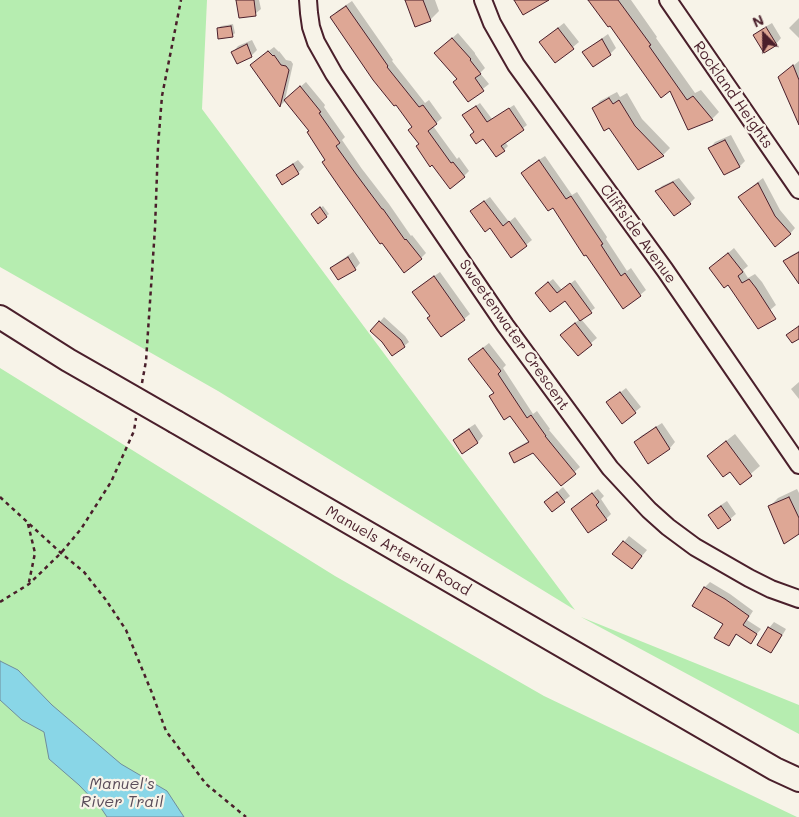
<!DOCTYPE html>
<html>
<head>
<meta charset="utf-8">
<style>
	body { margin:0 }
	#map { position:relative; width:799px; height:817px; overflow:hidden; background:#f7f3e8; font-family:Mali,sans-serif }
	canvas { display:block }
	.north { position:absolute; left:739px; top:10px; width:50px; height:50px; -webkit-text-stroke:4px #f7f3e8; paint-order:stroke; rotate:337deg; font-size:14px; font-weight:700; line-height:20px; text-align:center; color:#4a1f2b }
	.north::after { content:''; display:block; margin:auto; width:18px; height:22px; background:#4a1f2b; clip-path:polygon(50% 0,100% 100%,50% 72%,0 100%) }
</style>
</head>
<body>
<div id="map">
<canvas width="799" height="817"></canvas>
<div class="north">N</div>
</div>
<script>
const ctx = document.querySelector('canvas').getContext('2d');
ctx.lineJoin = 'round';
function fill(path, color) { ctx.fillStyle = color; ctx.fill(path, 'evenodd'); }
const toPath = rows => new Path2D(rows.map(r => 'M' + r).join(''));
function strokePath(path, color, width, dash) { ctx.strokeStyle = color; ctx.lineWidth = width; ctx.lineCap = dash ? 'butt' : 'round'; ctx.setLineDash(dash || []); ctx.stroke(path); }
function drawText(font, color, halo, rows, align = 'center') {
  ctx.font = font + ' Mali,sans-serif'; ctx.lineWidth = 4.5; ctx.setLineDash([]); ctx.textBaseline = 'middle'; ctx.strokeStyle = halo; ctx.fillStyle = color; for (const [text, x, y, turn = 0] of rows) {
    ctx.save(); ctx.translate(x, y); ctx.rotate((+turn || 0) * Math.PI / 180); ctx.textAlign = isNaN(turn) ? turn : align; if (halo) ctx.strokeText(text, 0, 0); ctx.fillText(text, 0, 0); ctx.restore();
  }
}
fill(toPath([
	[0,0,207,0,202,109,575,610,218,391,0,267],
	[0,368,335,576,544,696,797,817,0,817],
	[581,617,799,705,799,734]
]), '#b6edb0');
const water = toPath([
	[0,661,18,670,52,705,121,764,167,791,184,817,107,817,101,808,79,785,49,759,44,732,22,720,0,700,0,661]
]);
fill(water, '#89d6e7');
strokePath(water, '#708d9c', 1);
fill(toPath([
	[238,0,259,0,261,9,255,14],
	[406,0,435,0,439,11,430,20],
	[590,0,631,0,657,37,656,38,695,93,701,90,719,112,712,119,670,89,610,24],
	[352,1,393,60,392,61,425,103,429,100,442,118,433,126,457,159,459,157,469,171,464,176,420,144,413,126,332,17,337,11],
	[799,18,799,38,789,28],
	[564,23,579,42,556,61,546,37],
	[772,23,781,38,776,44,755,35,760,30],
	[233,24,235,33,232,36,218,28,221,26],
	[458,33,475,53,475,54,485,68,480,73,489,84,469,100,442,47],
	[608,34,616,48,610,54,584,52,590,47],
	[252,40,257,50,252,55,237,62,233,52,238,46],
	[274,47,279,52,279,51,286,60,291,61,293,64,285,100,306,82,325,105,324,107,345,137,342,140,362,169,389,204,411,236,412,235,426,253,421,258,327,159,311,130,286,100,280,106,257,60],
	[799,61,799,109,786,72],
	[617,92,620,97,627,93,642,119,670,148,663,155,639,169,609,126,593,109,600,101],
	[480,103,492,119,514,105,527,125,505,142,508,146,504,150,475,132,468,111],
	[731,135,745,161,740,166,725,173,710,148,715,142],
	[545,156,572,195,577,192,607,237,606,239,627,271,631,268,646,290,640,295,623,307,554,207,523,173,528,167],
	[298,160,304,167,298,173,278,175,283,170],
	[679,178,695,198,690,203,657,191,662,186],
	[763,178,780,210,795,228,790,234,739,197,745,192],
	[490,197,509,222,515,217,532,240,512,256,477,206],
	[323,206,329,214,318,222,315,212],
	[734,248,748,266,743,270,748,278,755,274,762,282,776,305,770,310,728,283,711,268],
	[799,251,799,282,784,261,790,256],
	[353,252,360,263,355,269,332,268,337,263],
	[440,272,470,314,464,319,431,316,414,292,419,287],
	[553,279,562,290,575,280,595,308,581,319,597,338,578,354,567,329,580,319,565,299,540,289],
	[384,317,405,336,409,342,404,346,372,331],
	[489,343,506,365,503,368,533,414,537,411,550,429,549,430,580,467,561,484,533,451,511,453,516,448,530,440,511,414,491,396,495,392,475,354],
	[799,382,799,399,791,389],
	[626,388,641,407,635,412,607,403],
	[662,423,675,442,670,448,648,462,636,442,641,436],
	[475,424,483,436,478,442,462,452,454,440,460,434],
	[735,434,760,466,740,483,730,470,709,456,717,448],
	[563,487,570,496,564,501,546,502],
	[598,489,604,496,601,499,611,514,606,519,573,509,578,504],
	[797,489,799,493,799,533,769,507,778,498],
	[727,501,736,514,730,519,710,515,715,509],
	[629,536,647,550,637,562,624,542],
	[710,582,730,594,753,611,747,620,761,629,750,642,737,634,733,640,728,645,725,623,694,605,705,587],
	[774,622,786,629,776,646,771,651,769,628]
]), '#0003');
const building = toPath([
	[236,0,254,0,256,16,239,18,236,0],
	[405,0,423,0,431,21,415,27,405,0],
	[514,0,549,0,523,15,514,0],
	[588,0,618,0,651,45,649,46,687,100,693,96,713,120,688,130,670,91,661,98,610,26,608,27,588,0],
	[346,6,388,66,387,67,419,107,423,105,437,124,428,131,451,163,453,162,465,177,450,189,432,165,430,167,416,146,419,144,408,130,412,127,396,105,394,106,373,80,330,17,346,6],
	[231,26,233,37,218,39,217,28,231,26],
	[766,27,777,45,764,53,753,35,766,27],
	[558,28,574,49,555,63,539,42,558,28],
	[452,38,471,59,470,60,481,74,475,78,484,91,468,102,453,82,457,79,434,53,452,38],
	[602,39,611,55,593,67,582,52,602,39],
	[247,44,252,57,237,64,231,52,247,44],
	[268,51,273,56,274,55,281,65,286,66,289,70,280,107,250,65,268,51],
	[793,65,799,80,799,125,778,77,793,65],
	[300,86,321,112,319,113,340,143,336,146,356,174,382,209,383,209,405,240,406,239,422,259,404,273,382,243,380,244,340,188,322,162,325,160,307,132,309,131,284,100,300,86],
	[609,98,613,104,619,100,635,126,664,156,638,170,609,128,604,131,592,108,609,98],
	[476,106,487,122,509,108,524,130,501,146,505,151,496,157,483,139,476,144,470,135,474,132,462,115,476,106],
	[725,140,740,167,724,175,708,148,725,140],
	[539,160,566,199,571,196,603,244,601,245,621,276,625,273,641,296,623,309,586,255,584,256,553,208,548,211,521,173,539,160],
	[293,164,299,174,282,185,276,175,293,164],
	[673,182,691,204,674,216,655,191,673,182],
	[758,183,775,216,791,234,775,247,738,197,758,183],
	[484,201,503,226,509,221,527,246,511,258,490,228,485,232,470,211,484,201],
	[320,207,327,217,318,224,311,214,320,207],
	[799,252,799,284,783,261,799,252],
	[728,253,743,272,738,276,742,283,749,279,756,288,776,319,758,329,728,285,724,288,709,268,728,253],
	[348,257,356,270,338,280,330,268,348,257],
	[434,276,465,320,441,337,427,318,430,316,412,292,434,276],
	[548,282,557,293,570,283,592,313,580,321,565,301,550,312,535,293,548,282],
	[379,321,401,340,405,347,392,356,382,342,370,331,379,321],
	[575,323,592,345,578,356,560,335,575,323],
	[799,326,799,339,792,343,786,335,799,326],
	[483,348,501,371,498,374,527,418,531,415,546,436,545,436,576,474,561,486,533,453,514,463,509,453,529,442,510,416,504,420,489,396,494,393,468,359,483,348],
	[620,392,636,413,622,424,606,402,620,392],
	[656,427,670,449,648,464,634,442,656,427],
	[469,429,478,443,462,454,453,440,469,429],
	[726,441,752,476,740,485,730,472,723,477,707,456,726,441],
	[557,492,565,502,552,512,544,502,557,492],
	[592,493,599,502,596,505,607,520,588,533,571,509,592,493],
	[789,497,799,518,799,534,784,544,768,506,789,497],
	[721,506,731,520,718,529,708,515,721,506],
	[623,541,642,556,632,569,612,554,623,541],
	[704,587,725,599,749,616,743,625,757,634,751,644,736,634,729,646,714,638,723,624,692,606,704,587],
	[768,627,782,635,771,653,757,645,768,627]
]);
fill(building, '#dea795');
strokePath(building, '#4a1f2b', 1);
const street = toPath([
	[308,0,309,13,311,27,316,42,334,74,505,325,610,468,649,510,668,527,695,547,749,578,771,589,799,599],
	[483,0,492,23,516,65,665,270,799,465],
	[668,0,799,190]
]);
const secondary = toPath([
	[0,317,68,360,103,380],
	[176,422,775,769,799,780]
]);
strokePath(street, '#4a1f2b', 20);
strokePath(secondary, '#4a1f2b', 26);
strokePath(toPath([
	[142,383,146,361,155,228,158,146,162,96,181,0],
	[0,497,61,553,84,572,106,600,126,630,152,693,166,731,206,784,246,817],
	[28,524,35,553,29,582],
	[0,602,29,584,61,553,81,529,111,482,134,431,136,418]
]), '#4a1f2b', 2.5, [4, 4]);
strokePath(street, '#f7f3e8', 16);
strokePath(secondary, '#f7f3e8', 22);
const secondaryBridge = toPath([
	[103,380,176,422]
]);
strokePath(secondaryBridge, '#4a1f2b', 26, []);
strokePath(secondaryBridge, '#f7f3e8', 22);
drawText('15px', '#4a1f2b', '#f7f3e8', [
	["Rockland Heights",733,95,55],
	["Cliffside Avenue",638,234,54],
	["Sweetenwater Crescent",514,335,55],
	["Manuels Arterial Road",398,551,30]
]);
drawText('italic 16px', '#5a4d5a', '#f7f3e8', [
	["Manuel's",122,784],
	["River Trail",122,802]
]);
</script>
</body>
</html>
